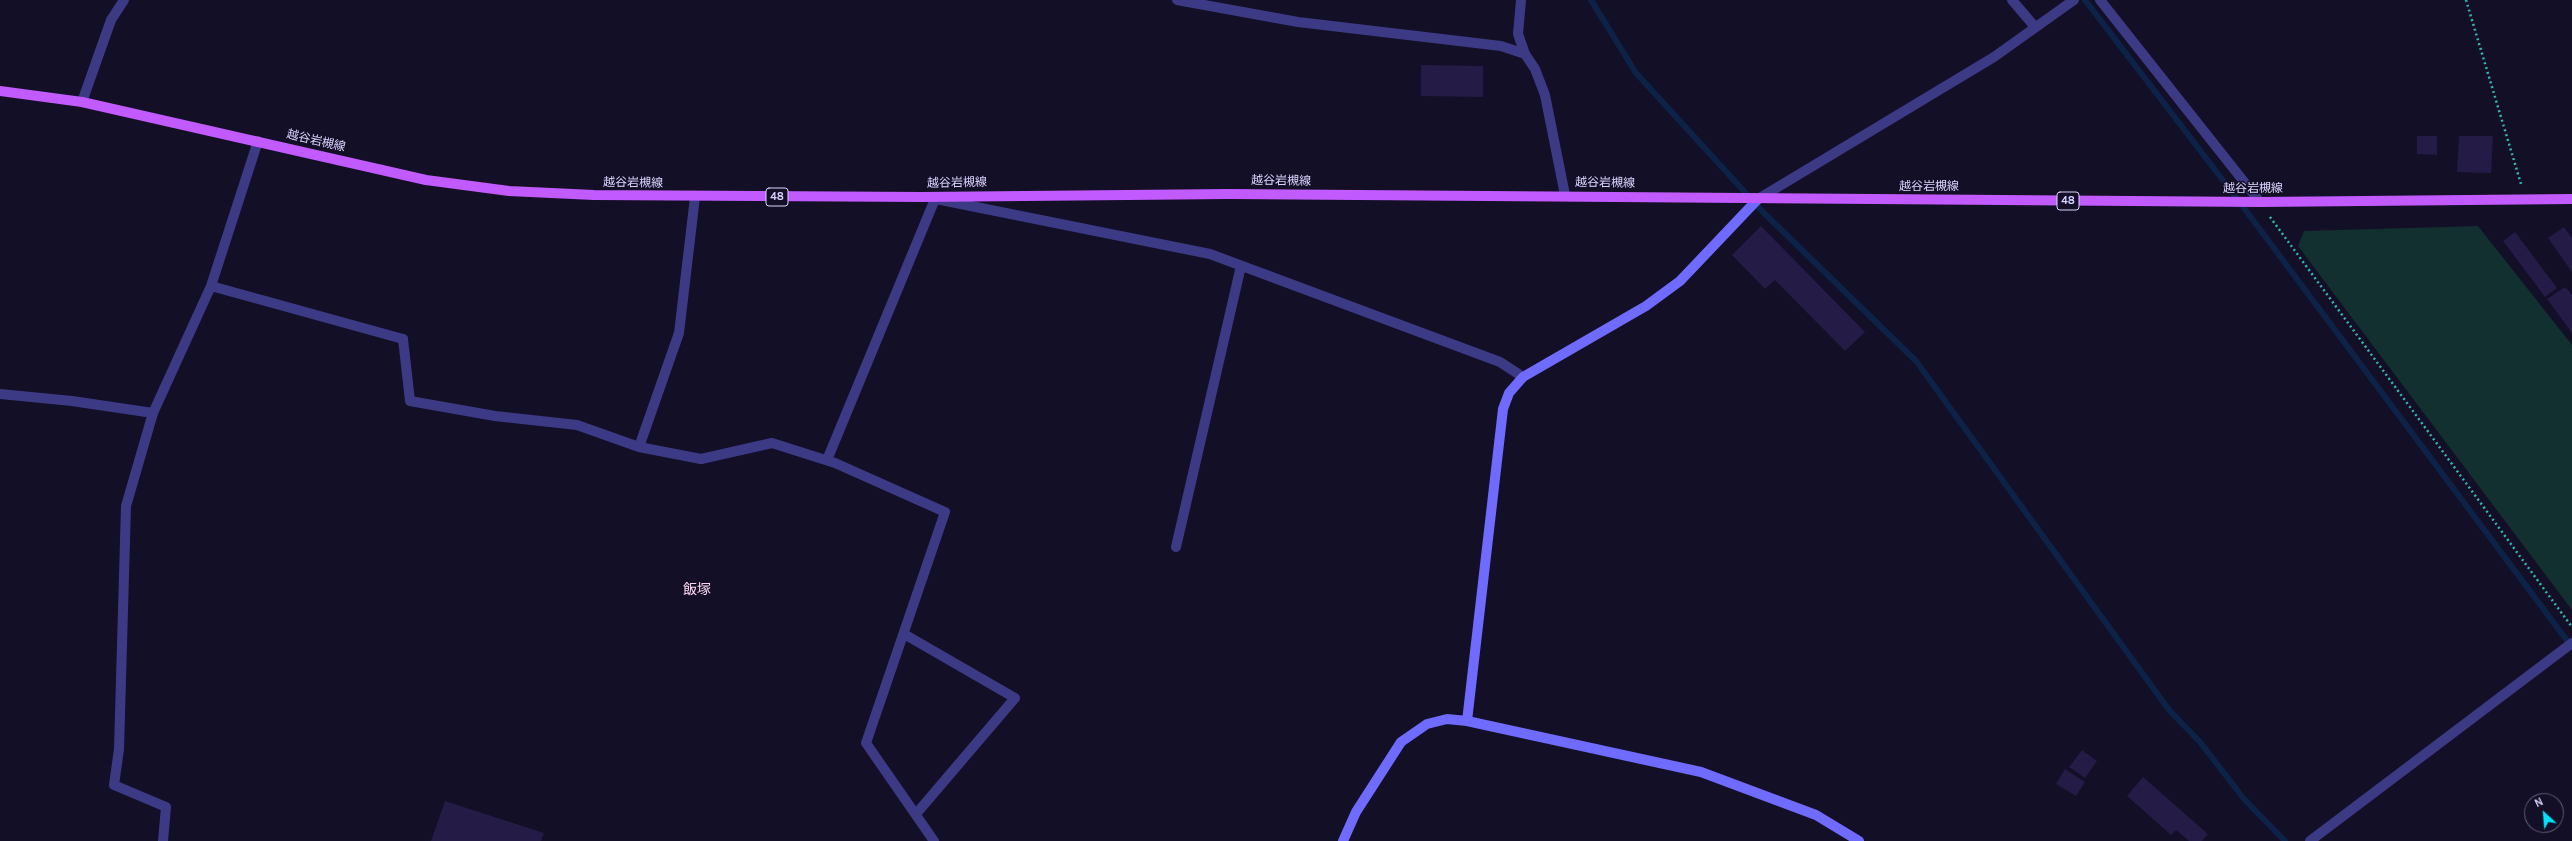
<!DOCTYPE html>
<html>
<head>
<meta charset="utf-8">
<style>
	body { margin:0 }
	#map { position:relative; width:2572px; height:841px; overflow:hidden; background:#130f26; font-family:Karla,sans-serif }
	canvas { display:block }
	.north { position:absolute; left:2524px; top:793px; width:40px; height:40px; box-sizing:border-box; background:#130f26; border:1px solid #625e7d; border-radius:50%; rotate:334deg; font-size:11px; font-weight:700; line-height:16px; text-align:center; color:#d9d4ff }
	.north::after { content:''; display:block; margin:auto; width:14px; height:18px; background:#00e5ff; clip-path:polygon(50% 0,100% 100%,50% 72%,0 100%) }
</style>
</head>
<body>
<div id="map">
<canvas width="2572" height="841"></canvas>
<div class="north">N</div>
</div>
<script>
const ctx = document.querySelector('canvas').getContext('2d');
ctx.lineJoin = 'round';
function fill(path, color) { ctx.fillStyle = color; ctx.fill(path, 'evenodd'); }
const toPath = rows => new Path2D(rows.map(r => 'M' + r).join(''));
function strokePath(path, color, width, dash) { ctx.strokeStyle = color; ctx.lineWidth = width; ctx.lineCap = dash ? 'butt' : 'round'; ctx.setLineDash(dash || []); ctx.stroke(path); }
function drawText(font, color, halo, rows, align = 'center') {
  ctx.font = font + ' Karla,"Noto Sans JP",sans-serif'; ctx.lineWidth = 3; ctx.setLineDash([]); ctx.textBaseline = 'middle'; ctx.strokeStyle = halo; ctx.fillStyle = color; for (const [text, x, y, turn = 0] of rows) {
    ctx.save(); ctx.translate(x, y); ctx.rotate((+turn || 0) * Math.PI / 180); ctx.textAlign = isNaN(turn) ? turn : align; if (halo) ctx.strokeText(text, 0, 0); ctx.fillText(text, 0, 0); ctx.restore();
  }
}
fill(toPath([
	[2478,226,2572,345,2572,610,2298,246,2304,231]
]), '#12302f');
strokePath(toPath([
	[1591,0,1636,73,1763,212,1916,361,2169,710,2200,742,2244,799,2285,841],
	[2085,0,2235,196,2571,646]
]), '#0c2248', 6);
fill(toPath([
	[1421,65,1483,66,1483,97,1421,96],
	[2417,136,2437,136,2437,155,2417,154],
	[2459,136,2493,136,2491,173,2457,172],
	[1761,226,1865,332,1845,351,1775,280,1765,289,1732,255],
	[2564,227,2572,238,2572,272,2548,238],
	[2515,232,2557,288,2545,297,2503,241],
	[2565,287,2572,295,2572,333,2547,299],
	[2082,750,2097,761,2085,778,2069,767],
	[2065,769,2085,782,2076,796,2056,784],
	[2143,777,2208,834,2202,841,2189,841,2176,830,2171,835,2127,796],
	[445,801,544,833,541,841,431,841]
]), '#241b47');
strokePath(toPath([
	[2466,0,2521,184],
	[2270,217,2572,627]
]), '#2fb8b0', 2.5, [2, 3]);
strokePath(toPath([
	[1521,0,1518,34,1525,54],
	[2012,0,2035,27],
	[82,102,111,20,124,0],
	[1758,199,1994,57,2074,0],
	[403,339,410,401,495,416,577,425,639,447,701,459],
	[0,394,72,401,153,413],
	[639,447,679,333,695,197]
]), '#3d3a85', 10);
strokePath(toPath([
	[1177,0,1298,22,1501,46,1525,54,1535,69,1545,95,1565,195],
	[2100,0,2260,202],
	[936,199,1210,254,1500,362,1523,377],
	[211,286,403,339],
	[701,459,772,443,835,463,945,512,866,743,934,841],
	[827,460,935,199],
	[1176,547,1241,266],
	[904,634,1015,698,916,814],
	[163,841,166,807,114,785,119,749,126,506,153,413,211,286,258,141],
	[2310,841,2572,643]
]), '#3d3a85', 10);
strokePath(toPath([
	[1467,721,1503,409,1509,393,1523,377,1646,306,1680,281,1758,199],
	[1343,841,1356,812,1401,742,1427,724,1447,719,1467,721,1701,772,1816,815,1859,841]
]), '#6f6bff', 10);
strokePath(toPath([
	[0,91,82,102,426,180,509,191,594,195,922,197,1229,194,2260,202,2572,199]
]), '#c25bff', 10);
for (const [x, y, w] of [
	[777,197,22],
	[2068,201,22]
]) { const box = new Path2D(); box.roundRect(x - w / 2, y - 9, w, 18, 3); ctx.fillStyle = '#130f26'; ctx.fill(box); strokePath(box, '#d9d4ff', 1); }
drawText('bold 11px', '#d9d4ff', null, [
	["48",777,197],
	["48",2068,201]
]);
drawText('12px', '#d9d4ff', '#130f26', [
	["越谷岩槻線",316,141,13],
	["越谷岩槻線",1281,181,1],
	["越谷岩槻線",633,183,1],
	["越谷岩槻線",957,183,-1],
	["越谷岩槻線",1605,183,1],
	["越谷岩槻線",1929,187],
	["越谷岩槻線",2253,189]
]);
drawText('14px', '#ffd6f0', '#130f26', [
	["飯塚",697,590]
]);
</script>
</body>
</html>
